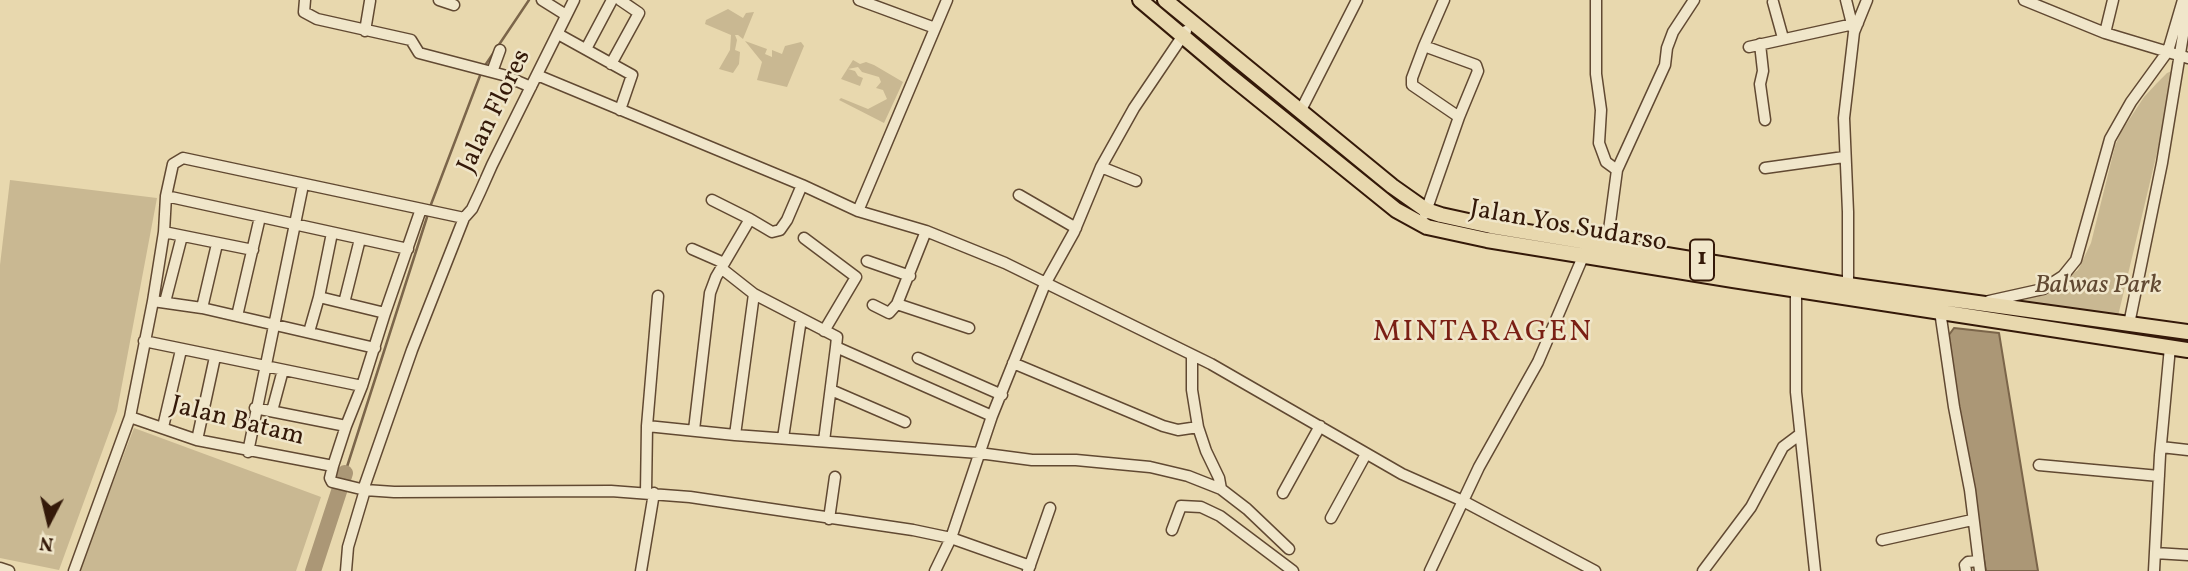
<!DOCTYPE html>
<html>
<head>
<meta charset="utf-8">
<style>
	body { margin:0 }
	#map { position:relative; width:2188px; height:571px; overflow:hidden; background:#e8d8ae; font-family:Vollkorn,serif }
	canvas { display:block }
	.north { position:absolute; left:14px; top:487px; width:70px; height:70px; -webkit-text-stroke:5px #f0e6ca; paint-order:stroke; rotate:187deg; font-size:19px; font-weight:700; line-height:28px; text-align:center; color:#341909 }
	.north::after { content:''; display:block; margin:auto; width:24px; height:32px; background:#341909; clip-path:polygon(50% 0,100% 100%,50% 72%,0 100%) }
</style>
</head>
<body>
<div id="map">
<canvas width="2188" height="571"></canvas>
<div class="north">N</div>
</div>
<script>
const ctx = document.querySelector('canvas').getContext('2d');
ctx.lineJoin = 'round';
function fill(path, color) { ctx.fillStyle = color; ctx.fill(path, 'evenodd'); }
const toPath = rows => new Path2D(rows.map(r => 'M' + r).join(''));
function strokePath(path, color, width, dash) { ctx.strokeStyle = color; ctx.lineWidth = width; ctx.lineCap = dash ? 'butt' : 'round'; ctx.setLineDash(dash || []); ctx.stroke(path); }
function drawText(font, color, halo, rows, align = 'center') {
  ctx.font = font + ' Vollkorn,serif'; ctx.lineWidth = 5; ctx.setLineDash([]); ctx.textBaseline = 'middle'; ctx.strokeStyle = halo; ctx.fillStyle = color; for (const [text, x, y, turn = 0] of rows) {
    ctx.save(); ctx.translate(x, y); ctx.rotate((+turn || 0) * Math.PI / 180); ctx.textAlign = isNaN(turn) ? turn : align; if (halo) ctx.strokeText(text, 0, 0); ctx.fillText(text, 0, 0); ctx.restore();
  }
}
fill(toPath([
	[728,9,743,18,746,13,754,12,743,39,738,35,735,35,737,40,735,50,740,52,739,64,733,73,719,69,730,50,731,35,705,24,706,20],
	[745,41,767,49,765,54,772,57,772,50,782,54,785,46,801,42,804,46,787,87,757,80,762,62],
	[853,60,860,64,866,62,874,65,903,82,884,123,839,100,841,98,868,109,887,99,883,90,876,88,881,82,879,77,862,72,858,67,848,69,855,71,858,76,863,78,860,86,841,79],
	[2177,69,2118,316,2021,301,2046,293,2078,270,2091,243,2115,146,2121,132,2144,97,2157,83,2167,73],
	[10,180,157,198,117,411,59,570,0,558,0,265],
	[134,428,321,497,296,571,79,571]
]), '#c9b892');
const water = toPath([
	[1954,328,1999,333,2038,571,1986,571,1946,339,1954,328]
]);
fill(water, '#ab9776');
strokePath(water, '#7b654a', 2);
strokePath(toPath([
	[484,67,529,0],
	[430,207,481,73],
	[345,473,428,214]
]), '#7b654a', 2.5);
strokePath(toPath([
	[313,571,345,473]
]), '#ab9776', 16);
const minor = toPath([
	[305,0,304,12,317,19,411,40,419,53,503,75,531,87],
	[439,0,454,5],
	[542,0,566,15],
	[859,0,935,28],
	[1596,0,1596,74,1601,110,1599,143,1606,162,1617,170],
	[1846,0,1853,28],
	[2024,0,2105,33,2188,58],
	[1773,2,1783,38],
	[365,31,370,1],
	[2105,33,2113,0],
	[558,34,632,75,620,110],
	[1760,44,1763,71,1760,84,1765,120],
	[1424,46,1412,78,1412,85,1459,117],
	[1749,47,1858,23],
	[586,49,612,0],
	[611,64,639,13,620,0],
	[492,72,500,50],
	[537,75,802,185,858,211,926,231,1005,263,1211,364,1402,474,1463,501,1595,571],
	[1301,110,1357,0],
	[1101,167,1136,181],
	[1765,168,1844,157],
	[1019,195,1076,228],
	[166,196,408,249],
	[712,200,750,219],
	[421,209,385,313,362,386,346,426,333,466,330,478,332,482,365,490,394,492,611,491,690,497,913,530,951,538,1030,566],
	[858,211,947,0],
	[1425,214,1459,117,1478,71,1476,65,1424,46,1444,0],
	[164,232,253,250],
	[804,238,856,277,824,331],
	[1607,245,1617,170,1665,65,1667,48,1673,32,1694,0],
	[692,249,724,263],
	[867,261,910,276],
	[721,268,754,294,837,337,836,347,992,416],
	[1796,289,1796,392,1815,571],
	[1848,290,1848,212,1844,118,1854,32,1867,0],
	[319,297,385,313],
	[153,301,202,308,375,348],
	[1989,301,2043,289,2063,276,2076,260,2110,139,2131,102,2168,51,2183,0],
	[165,302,182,236],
	[344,303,360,239],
	[897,304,926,231],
	[873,305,889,313,897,304,969,328],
	[202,308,217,244],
	[1940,311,1954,407,1970,490,1980,571],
	[237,316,260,217],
	[2129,324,2162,163,2188,5],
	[309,332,319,297,332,233],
	[144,341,362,386],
	[918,358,1002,395],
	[1013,363,1163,426,1178,430,1198,427],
	[831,390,905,422],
	[255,408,346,426],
	[272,411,283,370],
	[130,417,153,301,164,232,166,196,173,164,183,158,464,218,472,209,480,192,492,165,574,0],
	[647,426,735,435,979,453,1032,460,1076,460,1150,467,1188,476,1221,489,1219,478,1206,451,1198,427,1192,390,1192,356],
	[163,427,181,350],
	[694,430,710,293,716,277,750,219,772,232,780,230,787,220,802,185],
	[735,435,754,294],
	[783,438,801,319],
	[197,440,215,357],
	[824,441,836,347],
	[2161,447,2188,450],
	[248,452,303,185],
	[2039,465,2159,476],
	[1221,489,1247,509,1289,549],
	[363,490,412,350,464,218],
	[646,493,647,426,658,296],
	[1283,493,1320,426],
	[1331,518,1366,454],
	[829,519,835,477],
	[1172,530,1181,506,1201,507,1220,516,1293,571],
	[1882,540,1972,520],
	[2155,553,2188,555],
	[0,568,9,571],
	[74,571,130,417,197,440,333,466],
	[346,571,348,547,365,490],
	[641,571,654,493],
	[935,571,951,538,992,416,1045,284,1074,232,1101,167,1134,108,1186,31],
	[1028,571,1050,508],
	[1430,571,1479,467,1538,362,1585,252],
	[1703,571,1751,507,1783,447,1799,435],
	[1966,571,1965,565,1968,562,1978,561],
	[2154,571,2160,455,2170,347]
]);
const highway = toPath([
	[1140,0,1230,76,1396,210,1427,227,1487,240,1733,280,2188,350],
	[1165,0,1392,186,1426,210,1441,215,1491,226,1848,285,2188,332]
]);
strokePath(minor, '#614932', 13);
strokePath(highway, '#341909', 18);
strokePath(minor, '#f0e6ca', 10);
strokePath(highway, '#e8d8ae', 14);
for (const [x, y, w] of [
	[1702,260,24]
]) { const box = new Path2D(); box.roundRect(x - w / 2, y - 20.5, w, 41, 5); ctx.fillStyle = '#f0e6ca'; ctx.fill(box); strokePath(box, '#341909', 2); }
drawText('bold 24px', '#341909', null, [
	["1",1702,260]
]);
drawText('26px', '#341909', '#f0e6ca', [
	["Jalan Flores",496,112,-64],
	["Jalan Yos Sudarso",1568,228,10],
	["Jalan Batam",237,423,14]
]);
drawText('italic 26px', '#614932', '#f0e6ca', [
	["Balwas Park",2098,287]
]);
ctx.letterSpacing = '2px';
drawText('30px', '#7a1f14', '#f0e6ca', [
	["MINTARAGEN",1483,334]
]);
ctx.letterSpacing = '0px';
</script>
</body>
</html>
